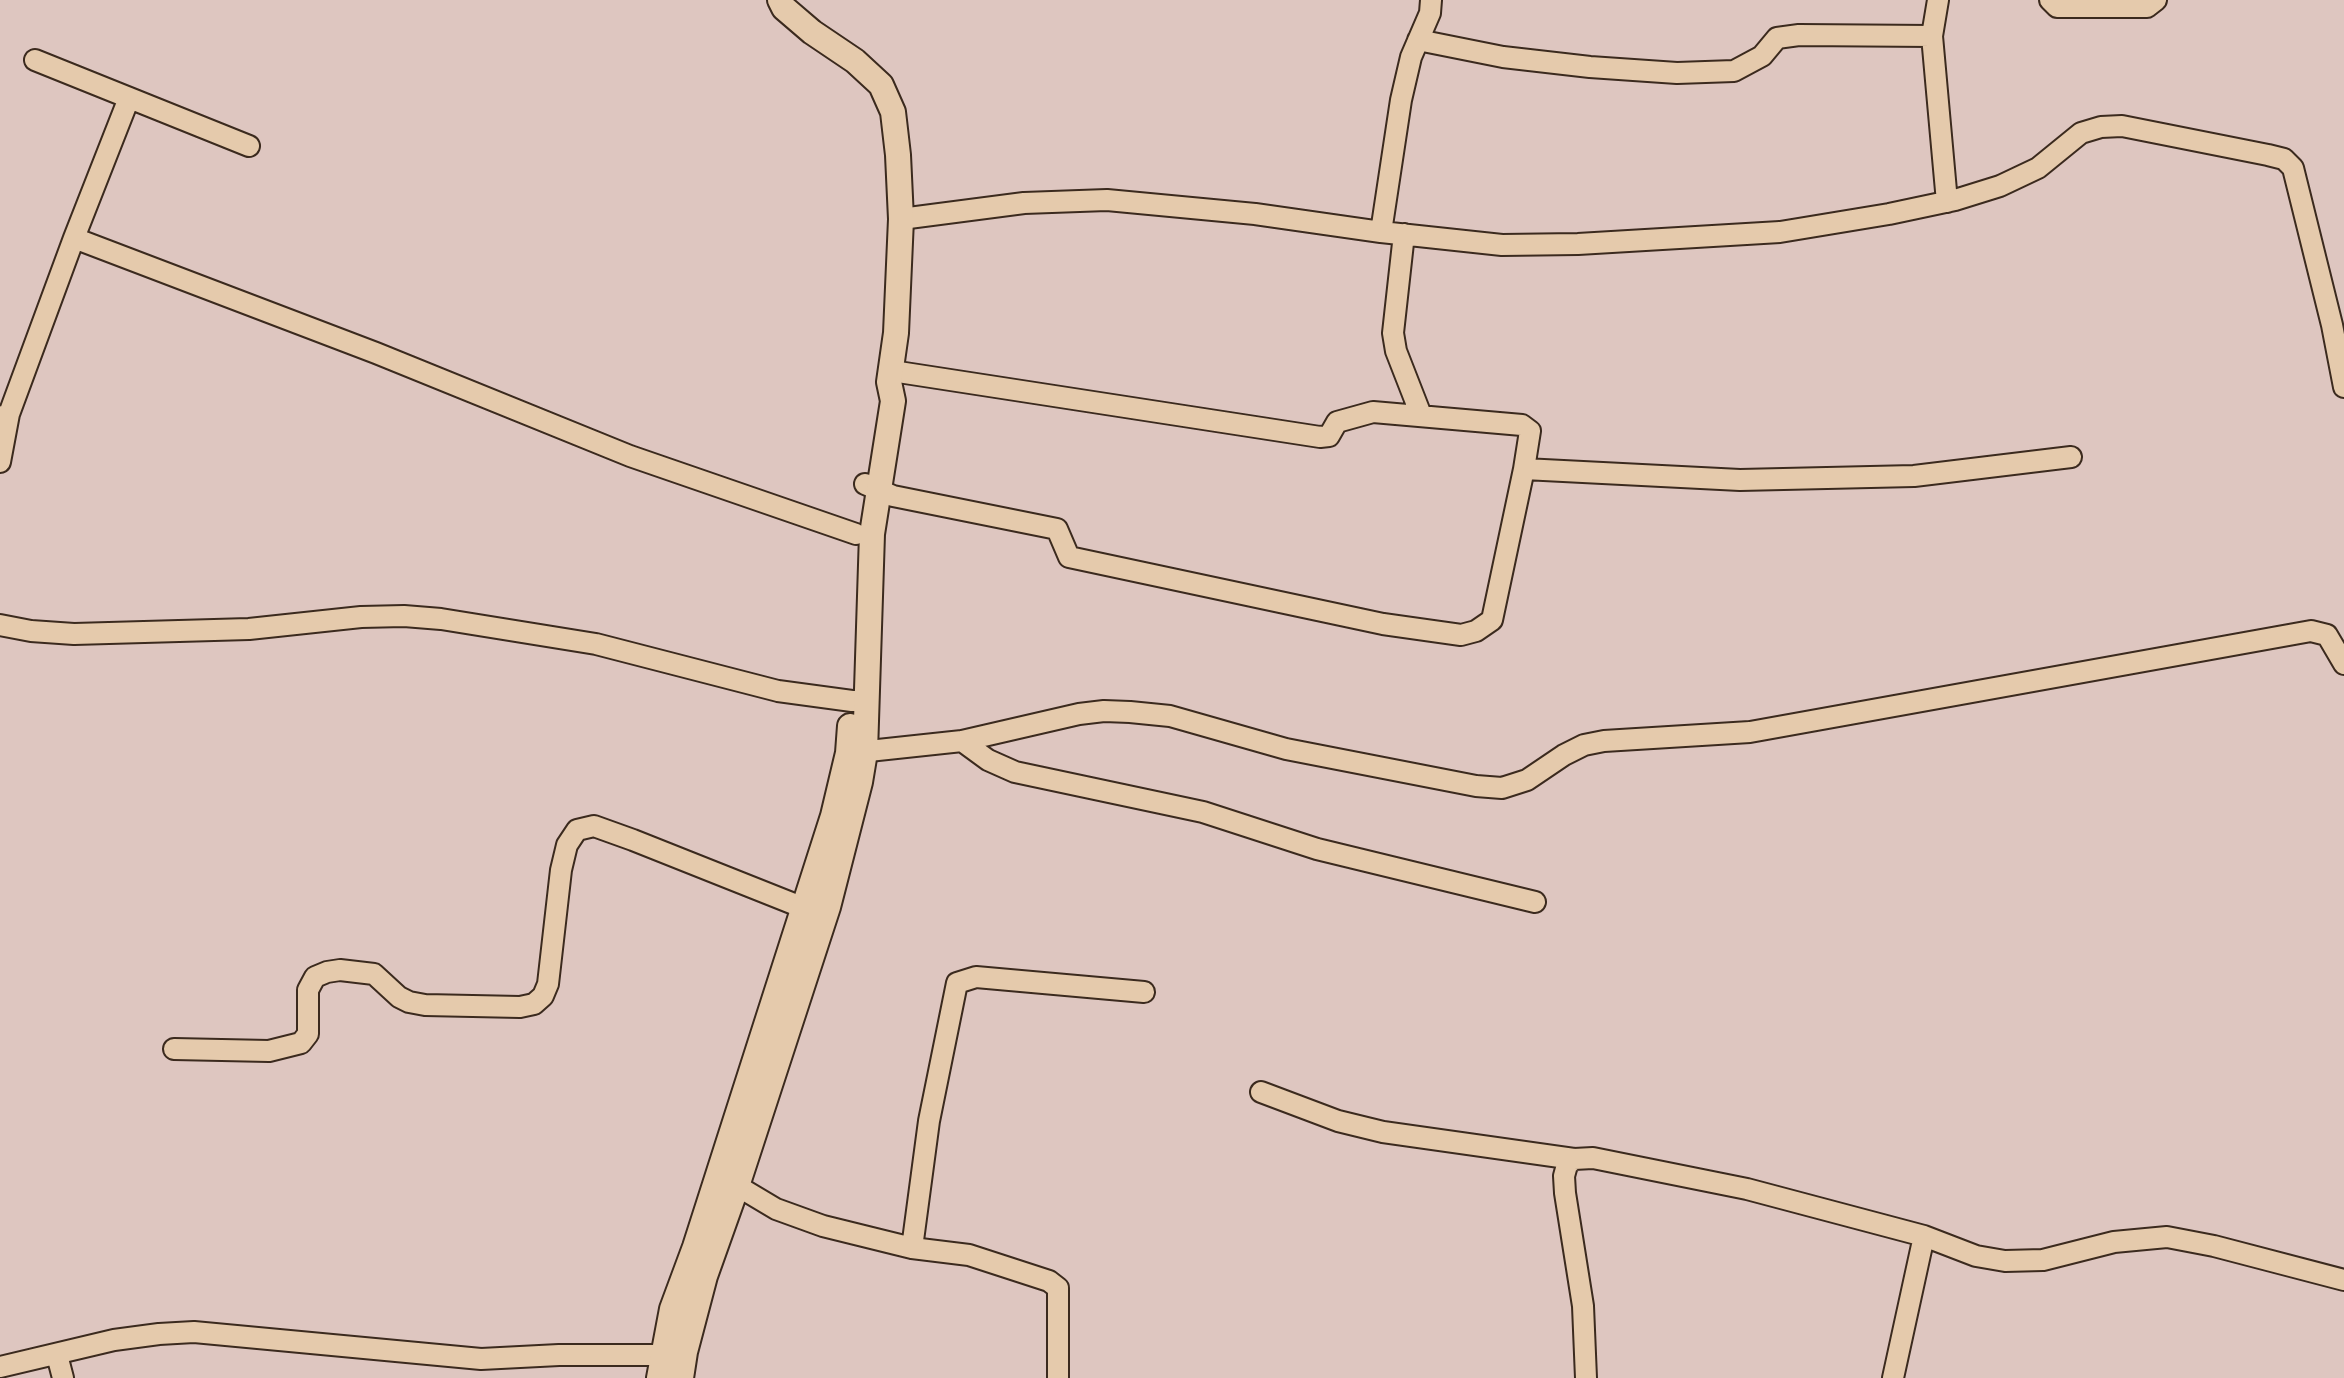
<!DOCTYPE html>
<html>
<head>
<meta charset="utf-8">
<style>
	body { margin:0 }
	canvas { display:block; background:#dec6c0 }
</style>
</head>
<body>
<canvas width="2344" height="1378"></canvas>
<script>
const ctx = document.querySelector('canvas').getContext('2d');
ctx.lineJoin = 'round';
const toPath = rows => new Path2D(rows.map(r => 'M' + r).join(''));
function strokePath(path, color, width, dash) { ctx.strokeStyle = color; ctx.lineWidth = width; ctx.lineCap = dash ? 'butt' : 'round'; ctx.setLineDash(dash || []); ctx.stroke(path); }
const minor = toPath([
	[2050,0,2057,7,2147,7,2156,0],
	[1932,36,1947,202],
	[1418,40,1503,57,1590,67,1677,73,1734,71,1762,56,1777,38,1799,35,1932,36,1938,0],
	[35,60,249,146],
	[901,219,1024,203,1107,200,1255,214,1381,232,1502,245,1578,244,1780,232,1889,214,1955,200,2000,186,2038,168,2081,133,2101,127,2122,126,2268,155,2284,159,2293,168,2332,325,2344,387],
	[1381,232,1401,100,1411,57,1430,13,1431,0],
	[1404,234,1393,333,1396,351,1421,415],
	[74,238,376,353,630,456,856,534],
	[892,371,1320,437,1329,436,1337,422,1373,412,1522,425,1530,431,1524,469],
	[0,417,9,414,74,238,129,98],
	[0,462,9,414],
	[865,484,893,496,1057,529,1069,557,1383,624,1461,635,1476,631,1492,620,1524,469,1740,480,1914,476,2071,457],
	[0,625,31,631,74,634,249,629,361,617,404,616,441,619,596,644,778,691,852,701,866,701],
	[962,741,988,760,1015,772,1203,812,1317,849,1535,902],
	[850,753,962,741,1079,714,1104,711,1130,712,1170,716,1286,749,1476,786,1502,788,1527,780,1564,755,1584,745,1604,741,1750,732,2311,631,2327,635,2344,664],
	[174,1049,269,1051,301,1043,308,1034,308,990,315,977,327,972,340,970,374,974,399,997,409,1002,425,1005,520,1007,534,1004,543,996,548,984,561,870,567,845,577,830,594,826,633,840,804,908],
	[1261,1092,1338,1121,1383,1132,1574,1159],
	[724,1178,776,1209,823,1226,912,1248,969,1255,1049,1281,1058,1288,1058,1378],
	[912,1248,929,1121,957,983,976,977,1144,992],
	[57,1355,63,1378],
	[0,1367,114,1340,159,1334,194,1332,481,1359,559,1355,678,1355],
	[1586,1378,1583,1306,1565,1193,1564,1176,1567,1165,1574,1159,1593,1158,1747,1189,1924,1236,1976,1256,2005,1261,2043,1260,2114,1242,2167,1237,2214,1246,2344,1280],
	[1893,1378,1924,1236]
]);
const tertiary = toPath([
	[659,1378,672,1309,695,1247,833,816,848,753,850,726],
	[681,1378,685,1352,705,1276,737,1186,828,907,860,782,865,752,872,534,893,401,889,382,896,333,901,219,898,155,893,112,881,85,855,61,812,32,784,8,780,0]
]);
strokePath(minor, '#3b2a1e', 24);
strokePath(tertiary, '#3b2a1e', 28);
strokePath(minor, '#e5caac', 20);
strokePath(tertiary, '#e5caac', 24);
</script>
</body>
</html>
